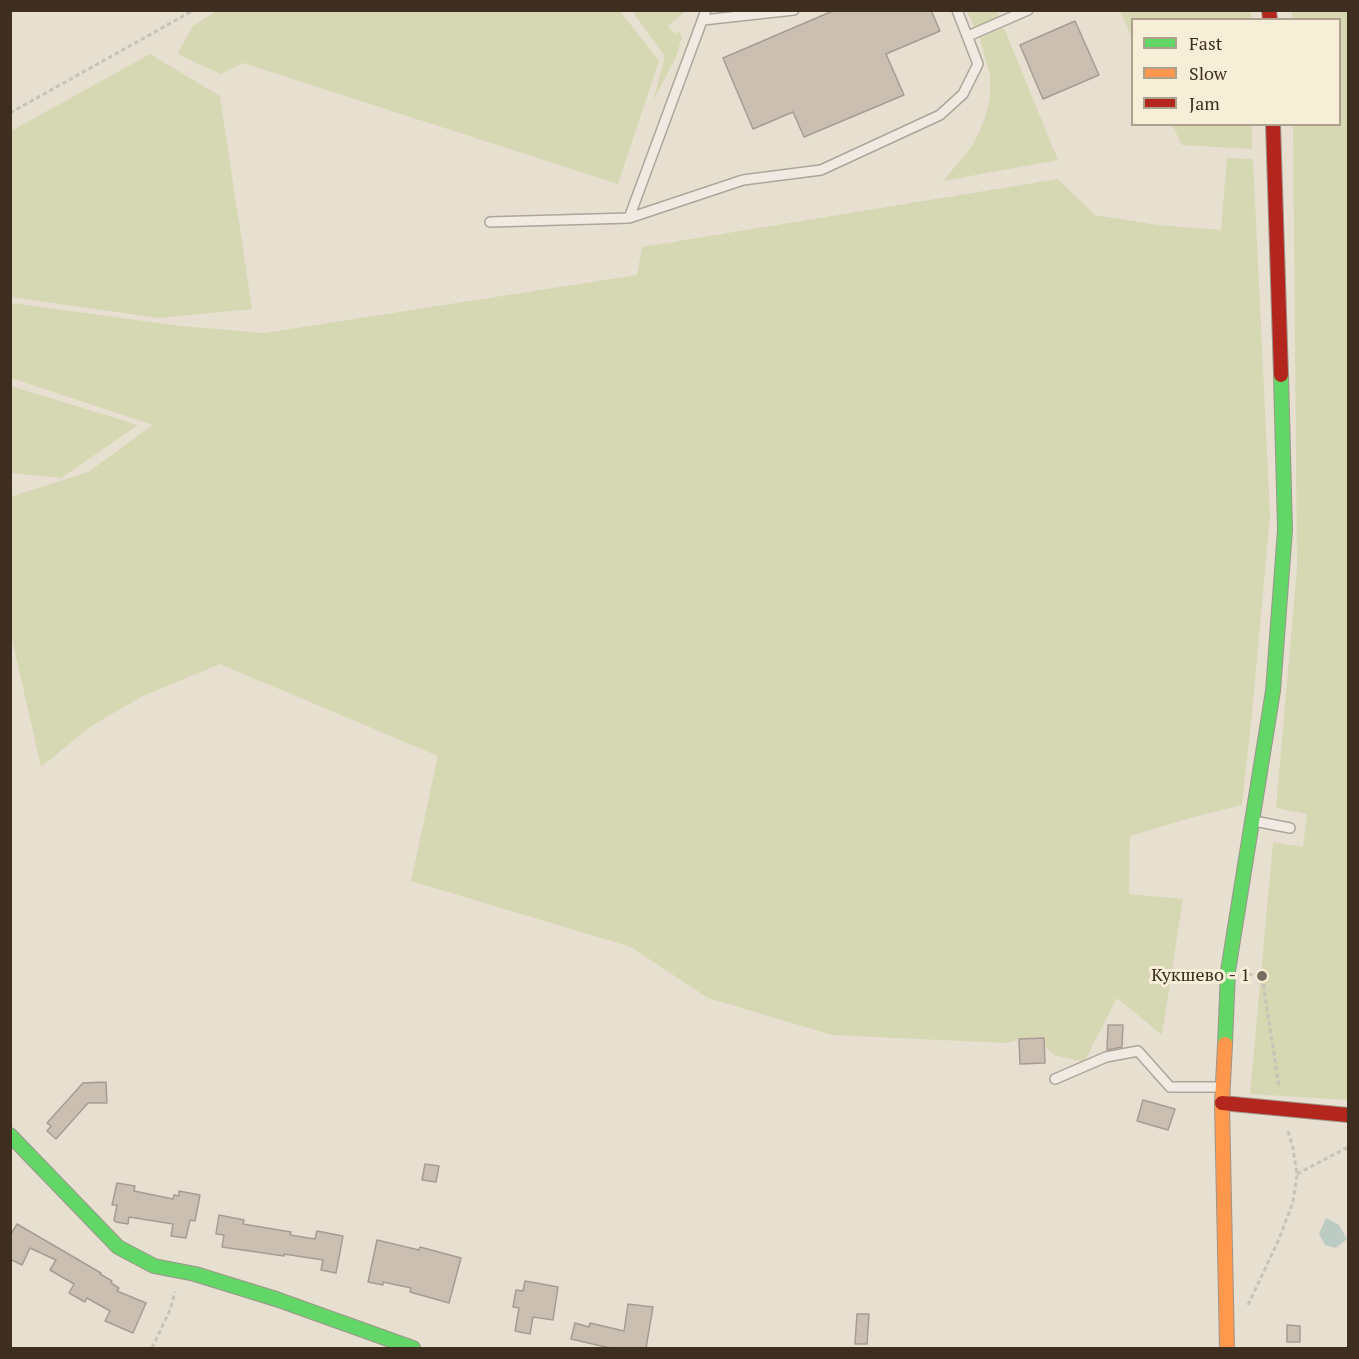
<!DOCTYPE html>
<html>
<head>
<meta charset="utf-8">
<style>
	body { margin:0 }
	#map { position:relative; width:1359px; height:1359px; overflow:hidden; background:#e7e0d1; font-family:"PT Serif",serif }
	canvas { display:block }
	.frame { position:absolute; inset:0; border:12px solid #3d2e20; pointer-events:none }
	.legend { position:absolute; left:1131px; top:18px; width:210px; height:108px; box-sizing:border-box; background:#f7eed8; border:2px solid #ada18e; margin:0; padding:8px 10px; list-style:none; font-size:18px; color:#3d2e20 }
	.legend li { display:flex; align-items:center; gap:12px; height:30px }
	.legend b { width:30px; border:2px solid #ada18e }
</style>
</head>
<body>
<div id="map">
<canvas width="1359" height="1359"></canvas>
<div class="frame"></div>
<ul class="legend">
<li><b style="height:8px;background:#63d668"></b>Fast</li>
<li><b style="height:8px;background:#ff974d"></b>Slow</li>
<li><b style="height:8px;background:#b3261e"></b>Jam</li>
</ul>
</div>
<script>
const ctx = document.querySelector('canvas').getContext('2d');
ctx.lineJoin = 'round';
function fill(path, color) { ctx.fillStyle = color; ctx.fill(path, 'evenodd'); }
const toPath = rows => new Path2D(rows.map(r => 'M' + r).join(''));
function strokePath(path, color, width, dash) { ctx.strokeStyle = color; ctx.lineWidth = width; ctx.lineCap = dash ? 'butt' : 'round'; ctx.setLineDash(dash || []); ctx.stroke(path); }
function drawText(font, color, halo, rows, align = 'center') {
  ctx.font = font + ' "PT Serif",serif'; ctx.lineWidth = 6; ctx.setLineDash([]); ctx.textBaseline = 'middle'; ctx.strokeStyle = halo; ctx.fillStyle = color; for (const [text, x, y, turn = 0] of rows) {
    ctx.save(); ctx.translate(x, y); ctx.rotate((+turn || 0) * Math.PI / 180); ctx.textAlign = isNaN(turn) ? turn : align; if (halo) ctx.strokeText(text, 0, 0); ctx.fillText(text, 0, 0); ctx.restore();
  }
}
fill(toPath([
	[620,11,659,61,618,184,243,63,221,74,177,54,193,26,216,11],
	[632,11,686,11,668,26,675,34,679,31,682,37,676,57,653,101,665,56],
	[967,11,997,11,1000,17,974,28],
	[1120,11,1251,11,1251,19,1132,20,1132,38],
	[1292,11,1348,11,1348,1100,1250,1094,1273,842,1303,847,1307,814,1276,808,1297,568,1293,125,1340,124,1340,20,1292,19],
	[1004,28,1058,160,943,181,973,145,985,118,990,97,990,75,980,38],
	[150,54,220,96,252,309,159,318,11,297,11,131],
	[1172,125,1252,125,1252,149,1182,145],
	[1227,158,1253,159,1270,515,1252,714,1242,805,1194,817,1130,836,1129,894,1183,899,1162,1035,1117,998,1084,1062,1054,1055,1035,1037,1005,1043,832,1035,708,998,631,947,411,881,438,756,220,664,143,696,91,726,41,767,11,635,10,497,88,472,153,425,11,378,11,303,181,326,264,333,637,275,642,247,1058,179,1095,215,1158,225,1221,230],
	[10,386,11,386,138,425,61,478,11,473]
]), '#d6d7b3');
fill(toPath([
	[1326,1218,1339,1225,1347,1239,1336,1248,1325,1245,1319,1234]
]), '#bcccc2');
const building = toPath([
	[835,10,931,10,940,31,886,54,904,95,804,137,793,112,753,129,723,58,835,10],
	[1075,21,1099,75,1043,99,1020,45,1075,21],
	[1108,1025,1123,1025,1122,1047,1107,1050,1108,1025],
	[1044,1038,1045,1063,1020,1064,1019,1039,1044,1038],
	[106,1082,107,1103,88,1103,56,1139,47,1131,51,1126,47,1123,83,1083,106,1082],
	[1143,1100,1175,1109,1168,1130,1137,1121,1143,1100],
	[425,1164,439,1166,436,1182,422,1180,425,1164],
	[117,1183,135,1186,134,1191,173,1199,174,1195,179,1196,179,1191,200,1195,195,1221,190,1220,186,1238,171,1236,173,1224,129,1217,128,1224,116,1222,114,1220,117,1205,112,1205,117,1183],
	[219,1215,244,1220,243,1224,291,1232,290,1235,315,1239,317,1231,343,1236,336,1273,321,1270,323,1260,284,1254,284,1256,222,1247,224,1235,216,1234,219,1215],
	[17,1224,101,1273,100,1274,112,1281,111,1283,119,1288,117,1291,146,1303,133,1333,105,1321,110,1311,87,1298,85,1302,69,1293,74,1284,50,1270,56,1260,30,1248,22,1265,10,1259,10,1236,17,1224],
	[377,1240,419,1250,420,1247,461,1258,449,1303,410,1292,411,1288,383,1282,383,1285,368,1282,377,1240],
	[525,1281,558,1287,553,1320,533,1317,530,1334,515,1331,519,1308,513,1307,516,1290,523,1291,525,1281],
	[628,1304,653,1307,646,1348,610,1348,571,1339,575,1323,589,1327,590,1323,624,1331,628,1304],
	[857,1314,869,1314,867,1344,855,1344,857,1314],
	[1287,1325,1300,1326,1300,1342,1287,1342,1287,1325]
]);
fill(building, '#cbbfb2');
strokePath(building, '#a89c90', 1.5);
const lane = toPath([
	[703,20,794,10],
	[968,36,1028,10],
	[629,218,743,180,821,170,940,115,963,94,978,64,957,10],
	[490,222,629,218,706,10],
	[1254,821,1290,828],
	[1055,1079,1106,1057,1138,1051,1170,1087,1221,1087]
]);
const fast = toPath([
	[1225,1044,1228,971,1273,691,1285,530,1281,375],
	[10,1135,118,1247,154,1266,195,1274,276,1299,413,1348]
]);
const slow = toPath([
	[1225,1044,1222,1103,1227,1348]
]);
const jam = toPath([
	[1269,10,1270,20],
	[1273,124,1281,375],
	[1222,1103,1348,1115]
]);
strokePath(lane, '#ada599', 12);
strokePath(fast, '#9c958a', 16);
strokePath(slow, '#9c958a', 16);
strokePath(jam, '#9c958a', 16);
strokePath(toPath([
	[10,113,194,10],
	[1248,974,1262,976,1279,1086],
	[1297,1174,1348,1147],
	[1248,1305,1279,1239,1293,1202,1297,1175,1293,1148,1288,1131],
	[152,1348,170,1310,175,1292]
]), '#c8c2b9', 3, [4.5, 3]);
strokePath(lane, '#efebe3', 9);
strokePath(fast, '#63d668', 14);
strokePath(slow, '#ff974d', 14);
strokePath(jam, '#b3261e', 14);
for (const [x, y, r, color] of [
	[1262,976,6,"#786c5e"]
]) { const dot = new Path2D(); dot.arc(x, y, r, 0, 2 * Math.PI); ctx.fillStyle = color; ctx.fill(dot); strokePath(dot, '#f7eed8', 2); }
drawText('18px', '#3d2e20', '#f7eed8', [
	["Кукшево - 1",1250,976]
], 'right');
</script>
</body>
</html>
